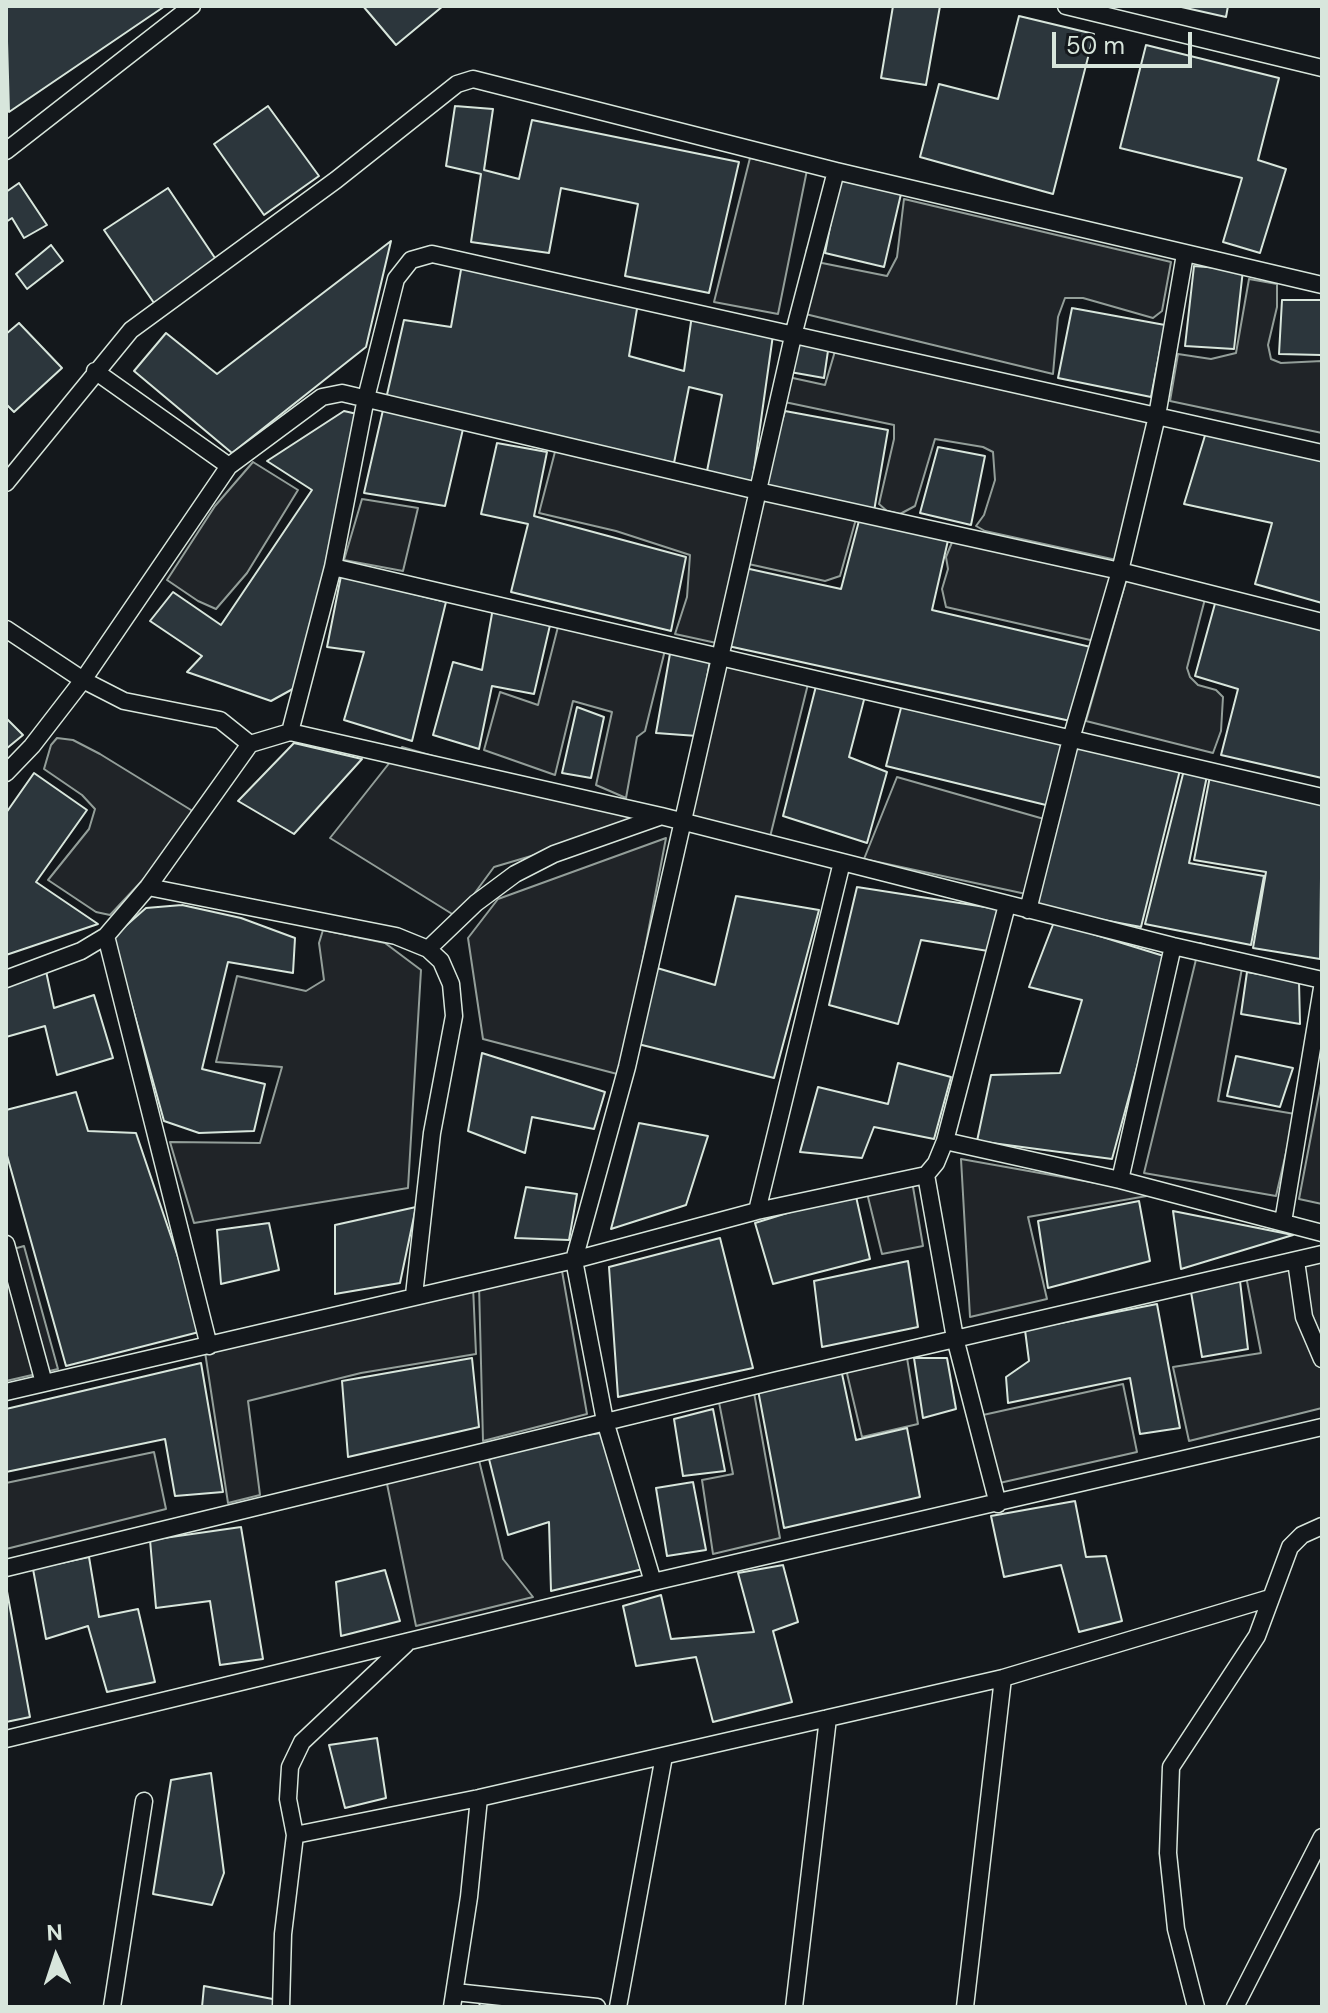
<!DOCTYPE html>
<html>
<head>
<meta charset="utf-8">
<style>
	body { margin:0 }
	#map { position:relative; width:1328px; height:2013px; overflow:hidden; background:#14181c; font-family:"DM Sans",sans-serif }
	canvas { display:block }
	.frame { position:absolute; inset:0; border:8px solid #d8e6dc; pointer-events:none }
	.north { position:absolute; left:16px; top:1917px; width:80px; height:80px; -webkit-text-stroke:6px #14181c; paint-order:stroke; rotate:357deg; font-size:22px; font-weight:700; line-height:32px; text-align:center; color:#d8e6dc }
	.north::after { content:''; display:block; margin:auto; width:28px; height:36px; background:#d8e6dc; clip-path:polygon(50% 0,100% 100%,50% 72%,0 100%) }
	.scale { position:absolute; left:1052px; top:32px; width:140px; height:36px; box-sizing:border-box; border:4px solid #d8e6dc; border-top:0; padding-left:10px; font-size:24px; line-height:28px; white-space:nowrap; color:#d8e6dc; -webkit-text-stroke:6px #14181c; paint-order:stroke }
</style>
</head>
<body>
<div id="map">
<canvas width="1328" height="2013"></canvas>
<div class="frame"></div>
<div class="north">N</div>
<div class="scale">50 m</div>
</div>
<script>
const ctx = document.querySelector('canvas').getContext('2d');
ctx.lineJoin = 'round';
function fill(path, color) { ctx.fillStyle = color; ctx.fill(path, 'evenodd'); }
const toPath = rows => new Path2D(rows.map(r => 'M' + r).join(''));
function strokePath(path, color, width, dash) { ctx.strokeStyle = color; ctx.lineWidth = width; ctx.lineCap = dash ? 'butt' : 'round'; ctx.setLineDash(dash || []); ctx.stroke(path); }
const green = toPath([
	[750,158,807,170,778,314,714,302,750,158],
	[904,199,1171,262,1162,311,1153,318,1083,298,1065,298,1058,317,1053,374,797,312,807,248,822,263,887,276,897,257,904,199],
	[1249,279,1277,284,1277,307,1268,345,1271,359,1281,363,1322,361,1322,433,1170,401,1178,354,1211,359,1236,353,1249,279],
	[838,341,1154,410,1121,561,985,531,976,526,984,515,995,480,993,452,983,447,935,439,915,506,900,514,887,511,879,504,894,439,894,425,775,400,779,375,825,385,838,341],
	[556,448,752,493,721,644,675,634,687,597,690,555,616,531,539,513,556,448],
	[253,462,298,490,247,573,216,609,198,601,167,580,215,506,253,462],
	[759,494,856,519,840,576,825,581,744,563,759,494],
	[362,499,418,508,403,571,344,560,362,499],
	[955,535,1117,570,1099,642,946,607,942,589,948,569,946,557,955,535],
	[1128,574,1206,595,1187,668,1190,677,1198,685,1216,690,1223,697,1221,731,1213,753,1086,721,1128,574],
	[560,619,666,646,645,731,637,737,626,798,596,785,612,712,573,701,555,775,484,750,500,692,538,705,560,619],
	[727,656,810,676,770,837,691,819,727,656],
	[57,738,73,740,100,754,191,810,195,824,110,915,96,912,48,880,89,829,95,809,82,795,44,769,51,745,57,738],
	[402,747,653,820,494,867,457,917,330,838,402,747],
	[897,777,1044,819,1026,894,864,859,897,777],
	[666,838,621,1075,483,1039,468,938,498,899,666,838],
	[323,930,385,943,421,970,408,1188,194,1223,170,1142,260,1143,282,1067,216,1062,237,976,306,991,324,980,319,943,323,930],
	[1200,943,1244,957,1218,1101,1295,1114,1276,1196,1144,1173,1200,943],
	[1322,1078,1322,1204,1299,1199,1322,1078],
	[961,1159,1158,1194,1028,1217,1047,1299,970,1317,961,1159],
	[912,1181,923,1246,882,1254,866,1189,912,1181],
	[24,1246,58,1369,6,1381,6,1251,24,1246],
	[1322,1258,1322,1408,1189,1441,1173,1367,1261,1353,1246,1276,1322,1258],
	[562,1271,587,1414,483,1441,479,1285,533,1272,562,1271],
	[473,1286,476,1354,361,1373,248,1401,260,1495,228,1503,205,1352,473,1286],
	[906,1352,918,1424,862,1437,845,1365,906,1352],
	[1123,1384,1137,1452,995,1484,983,1415,1123,1384],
	[753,1387,780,1538,713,1554,702,1480,733,1474,717,1392,753,1387],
	[154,1452,166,1509,6,1549,6,1483,154,1452],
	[478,1456,503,1559,533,1597,416,1626,386,1479,478,1456]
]);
fill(green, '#202428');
strokePath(green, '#939e99', 2);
const building = toPath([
	[6,6,165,6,9,112,6,6],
	[363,6,443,6,396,45,363,6],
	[893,6,940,6,926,85,881,78,893,6],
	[1177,6,1228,6,1226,17,1177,6],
	[1019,16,1094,34,1053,194,920,157,939,84,998,99,1019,16],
	[1146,45,1279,78,1258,160,1286,169,1260,253,1223,242,1242,178,1120,148,1146,45],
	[268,106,319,176,264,215,214,144,268,106],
	[455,106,493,109,484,170,519,179,532,120,739,162,709,293,625,276,638,204,561,188,549,253,471,242,481,174,446,166,455,106],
	[839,180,901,194,884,267,825,253,839,180],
	[19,183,47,225,24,238,12,218,6,222,6,192,19,183],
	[168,188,217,261,154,303,104,230,168,188],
	[391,241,366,347,232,453,134,371,166,333,217,374,391,241],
	[51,245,63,261,27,289,16,274,51,245],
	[462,264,638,303,629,356,684,371,692,315,773,335,752,484,707,471,722,395,689,387,674,463,386,399,404,320,451,327,462,264],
	[1194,266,1243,270,1234,349,1185,346,1194,266],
	[1282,300,1322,300,1321,355,1279,354,1282,300],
	[1072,308,1165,325,1151,397,1058,378,1072,308],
	[19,323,62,368,14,412,6,404,6,334,19,323],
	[797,340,829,344,824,378,790,372,797,340],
	[383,410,463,429,445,506,364,493,383,410],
	[344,411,357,414,300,685,271,701,187,672,202,656,150,621,173,592,221,625,312,490,267,461,344,411],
	[785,411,888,430,874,511,763,484,785,411],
	[1207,429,1322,455,1322,603,1255,584,1272,523,1184,504,1207,429],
	[497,443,547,452,534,516,686,557,671,631,511,592,528,524,481,514,497,443],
	[938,447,985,456,971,525,920,513,938,447],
	[860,517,949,536,932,610,1095,648,1075,722,728,646,745,568,841,589,860,517],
	[341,576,446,602,412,741,344,720,364,652,327,647,341,576],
	[1216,600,1322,629,1322,778,1221,755,1238,689,1195,676,1216,600],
	[493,608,551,621,534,694,492,686,479,749,433,735,453,662,482,670,493,608],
	[671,648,711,655,697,736,656,733,671,648],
	[816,686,865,696,849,757,887,772,867,843,783,816,816,686],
	[902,704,1065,740,1050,806,886,766,902,704],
	[577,707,604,717,591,778,562,773,577,707],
	[6,718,23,735,6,749,6,718],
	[294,743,362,759,294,834,238,801,294,743],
	[1078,743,1181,766,1141,927,1033,907,1078,743],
	[1185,766,1208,771,1189,863,1264,876,1251,945,1145,924,1185,766],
	[1211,771,1322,798,1320,959,1253,948,1266,872,1194,860,1211,771],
	[34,773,87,810,36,882,98,924,6,955,6,813,34,773],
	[857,887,998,909,988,951,921,940,898,1024,829,1005,857,887],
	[736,896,819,910,774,1078,638,1044,657,968,715,985,736,896],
	[182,905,241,918,295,938,293,973,228,962,202,1069,265,1084,254,1131,199,1133,164,1121,113,937,146,908,182,905],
	[1054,922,1167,957,1112,1159,977,1141,991,1075,1060,1073,1082,1000,1029,987,1054,922],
	[46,971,54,1008,94,995,113,1058,57,1075,45,1026,6,1037,6,984,46,971],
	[1247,972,1299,981,1300,1024,1241,1014,1247,972],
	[482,1053,605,1092,594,1129,532,1117,525,1153,468,1131,482,1053],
	[1236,1056,1293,1068,1280,1107,1227,1096,1236,1056],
	[898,1063,951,1077,934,1139,874,1127,862,1158,800,1152,818,1087,888,1104,898,1063],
	[76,1092,88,1131,136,1133,203,1331,66,1366,6,1152,6,1110,76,1092],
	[639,1123,708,1136,686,1205,611,1229,639,1123],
	[526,1187,577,1194,569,1240,515,1238,526,1187],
	[855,1192,870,1259,773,1284,755,1223,855,1192],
	[1139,1201,1150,1261,1048,1288,1038,1221,1139,1201],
	[416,1207,400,1283,335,1294,335,1225,416,1207],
	[1173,1211,1293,1235,1181,1269,1173,1211],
	[269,1223,279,1270,221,1284,217,1230,269,1223],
	[720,1238,753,1368,618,1397,609,1267,720,1238],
	[908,1261,918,1327,822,1347,814,1281,908,1261],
	[1240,1281,1248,1349,1202,1357,1190,1286,1240,1281],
	[1157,1304,1180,1428,1140,1434,1130,1378,1008,1403,1006,1377,1029,1361,1025,1330,1157,1304],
	[472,1358,479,1427,348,1457,342,1381,472,1358],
	[914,1358,947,1358,956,1409,923,1418,914,1358],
	[201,1363,223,1492,175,1496,165,1439,6,1472,6,1409,201,1363],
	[841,1369,856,1440,907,1428,920,1497,784,1528,758,1390,841,1369],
	[713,1409,725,1471,683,1476,674,1419,713,1409],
	[607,1432,643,1569,551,1591,549,1522,508,1535,489,1459,547,1441,607,1432],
	[693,1482,706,1550,667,1556,656,1488,693,1482],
	[1075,1501,1086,1557,1106,1556,1122,1621,1079,1632,1061,1565,1004,1577,991,1516,1075,1501],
	[241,1527,263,1659,220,1665,210,1601,156,1608,150,1540,241,1527],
	[89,1557,99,1617,138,1609,155,1682,107,1692,88,1626,46,1639,33,1569,89,1557],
	[783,1565,798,1622,773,1631,792,1702,713,1722,696,1657,636,1666,623,1606,661,1595,671,1639,754,1632,738,1573,783,1565],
	[385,1570,400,1621,341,1636,336,1582,385,1570],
	[6,1586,30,1717,6,1722,6,1586],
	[377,1738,386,1798,345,1808,329,1745,377,1738],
	[211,1773,224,1873,212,1905,153,1894,171,1780,211,1773],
	[204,1986,278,2000,277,2007,202,2007,204,1986],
	[481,1998,557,2007,479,2007,481,1998]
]);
fill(building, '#2c363c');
strokePath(building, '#d8e6dc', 2);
const minor = toPath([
	[1066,6,1322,68],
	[6,151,192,6],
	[95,371,229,466],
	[6,483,131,330,336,180,457,84,473,79,836,171,1322,285],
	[333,567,366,398,396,279,411,260,432,254,1322,453],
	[6,629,83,680,229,466,322,397,342,393,758,491,1120,571,1322,622],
	[290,732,661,816,1173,946,1322,980],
	[6,773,32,746,83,680,124,701,220,720,250,744],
	[148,887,396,936,428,949,441,961,451,984,454,1016,432,1133,414,1295],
	[1028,910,1071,739,1120,571,1157,416,1185,254],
	[106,936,209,1346],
	[428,949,476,903,515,874,554,854,659,817],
	[6,979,81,951,106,936,148,887,250,744,290,732,333,567,1322,797],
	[945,1141,1120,1180,1322,1233],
	[926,1175,955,1338,998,1504],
	[1120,1180,1173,946],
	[757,1211,842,862],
	[1283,1222,1322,988],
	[6,1244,44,1383],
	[1296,1261,1304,1317,1322,1359],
	[6,1392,574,1260,757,1211,926,1175,936,1163,945,1141,1007,905],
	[6,1568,778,1380,1322,1254],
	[653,1582,1322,1427],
	[6,1739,653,1582,605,1421,574,1260,627,1067,794,332,836,171],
	[295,1835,479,1798,1003,1678,1270,1598],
	[455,1992,597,2007],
	[112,2007,144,1801],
	[281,2007,283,1934,295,1835,288,1799,290,1767,302,1742,406,1644],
	[452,2007,469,1897,479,1798],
	[618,2007,664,1756],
	[794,2007,828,1718],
	[965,2007,1003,1678],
	[1196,2007,1176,1929,1168,1853,1171,1767,1257,1636,1290,1547,1302,1535,1322,1526],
	[1235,2007,1322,1837]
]);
strokePath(minor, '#d8e6dc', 19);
strokePath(minor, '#14181c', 16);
</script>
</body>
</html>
